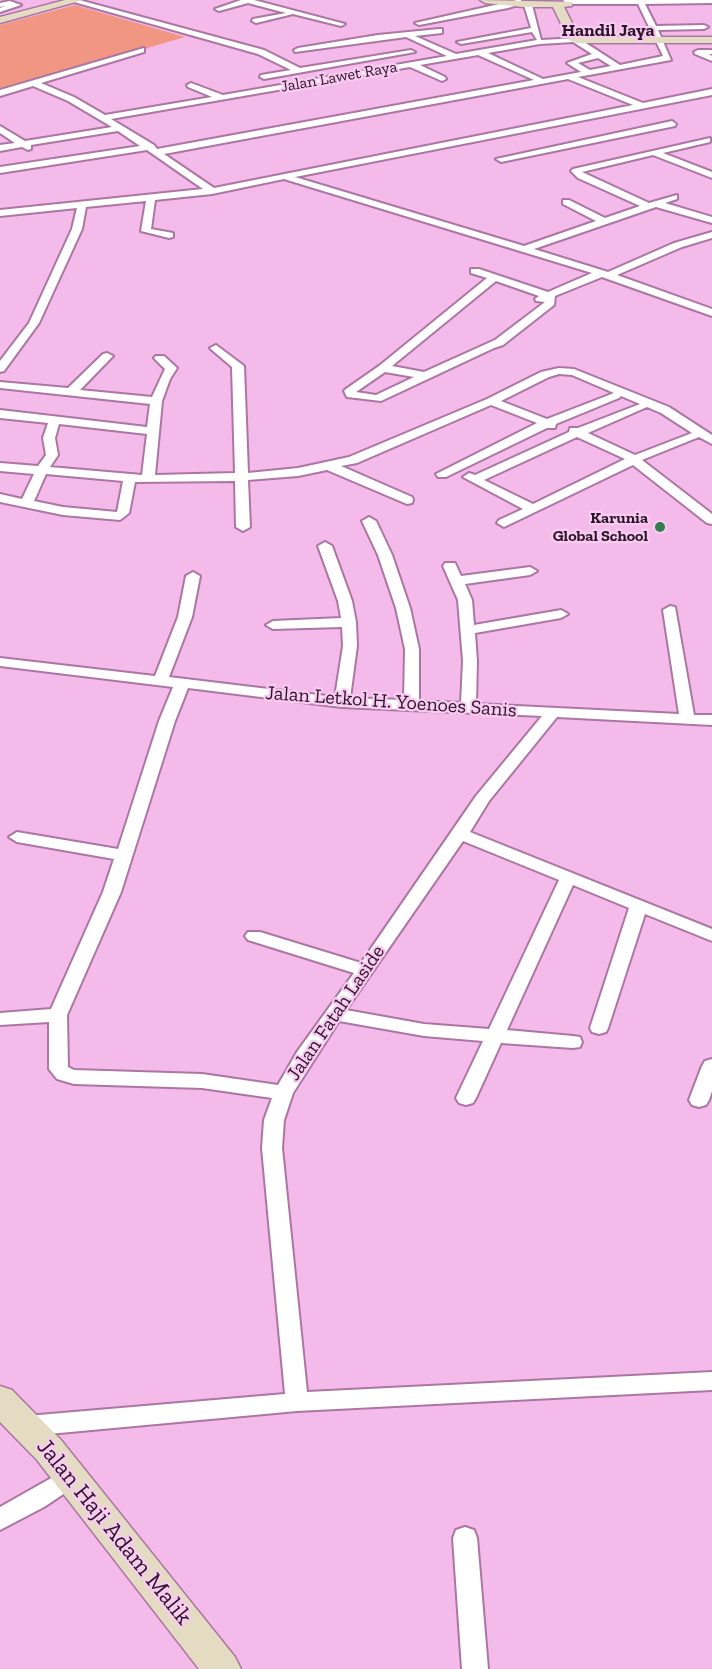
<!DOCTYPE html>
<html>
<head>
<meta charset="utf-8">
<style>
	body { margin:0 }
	canvas { display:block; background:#f4baea }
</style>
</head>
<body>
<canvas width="712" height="1669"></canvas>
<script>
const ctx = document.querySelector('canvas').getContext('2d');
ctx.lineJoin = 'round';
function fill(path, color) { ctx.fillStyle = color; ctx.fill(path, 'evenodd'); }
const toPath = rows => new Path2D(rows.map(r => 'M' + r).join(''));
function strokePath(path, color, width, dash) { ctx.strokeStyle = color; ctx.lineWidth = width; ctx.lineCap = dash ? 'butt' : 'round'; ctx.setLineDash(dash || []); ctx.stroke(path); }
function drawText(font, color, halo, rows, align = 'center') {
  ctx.font = font + ' "Zilla Slab",serif'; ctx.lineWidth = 4.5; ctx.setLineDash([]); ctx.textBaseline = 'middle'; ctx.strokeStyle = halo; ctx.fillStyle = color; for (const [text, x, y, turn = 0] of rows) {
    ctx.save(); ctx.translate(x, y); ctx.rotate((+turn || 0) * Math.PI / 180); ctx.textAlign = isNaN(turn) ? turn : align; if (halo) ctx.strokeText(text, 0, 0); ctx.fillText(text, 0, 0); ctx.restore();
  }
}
fill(toPath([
	[75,5,185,37,0,91,0,25]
]), '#f29684');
const street = toPath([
	[67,0,79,0,264,50,300,68,411,50,415,52,264,79,260,77,261,75,291,70,258,54,67,0],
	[241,0,254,0,345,24,341,26,293,14,256,23,252,21,253,19,286,13,248,3,219,11,215,9,241,0],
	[517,0,521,0,521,4,508,8,419,25,415,23,517,0],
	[563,0,712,0,712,3,645,4,656,26,704,25,708,27,704,29,658,30,671,60,578,77,643,103,712,89,712,95,295,177,524,246,596,221,563,204,563,200,569,200,605,218,640,206,578,178,571,171,573,169,710,138,710,142,663,153,712,172,712,178,653,155,582,172,649,203,677,195,677,199,665,203,712,217,712,223,656,207,534,249,608,272,674,243,712,232,712,238,682,247,617,275,712,309,712,316,602,277,555,296,554,305,503,345,494,348,381,401,347,397,344,391,346,389,379,366,487,278,471,273,471,269,479,269,548,292,592,273,284,179,212,194,155,200,151,229,173,233,173,237,169,238,141,231,146,201,86,207,82,229,39,323,4,371,0,372,0,361,29,323,72,229,77,208,0,216,0,210,203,189,147,150,0,173,0,167,140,146,118,131,31,145,31,149,28,150,22,147,0,151,0,145,15,143,0,133,0,126,25,141,112,127,68,101,33,86,0,96,0,90,144,48,144,52,41,83,74,97,105,115,212,97,188,87,187,85,191,83,223,95,447,56,406,37,295,52,294,50,298,48,378,35,439,29,442,29,442,33,415,36,456,54,537,40,532,32,461,44,457,42,531,28,524,5,528,3,532,5,541,40,578,38,620,65,663,56,638,4,566,4,563,0],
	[573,42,592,54,567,63,581,72,543,79,488,53,540,44,573,42],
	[478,55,534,80,157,149,154,145,111,119,410,67,442,81,446,79,445,77,420,65,478,55],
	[598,58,611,66,590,70,578,63,598,58],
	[568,79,633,105,214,188,164,154,568,79],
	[496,281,539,296,535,299,536,301,545,302,495,340,424,372,392,366,496,281],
	[385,372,414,377,376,395,356,392,385,372],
	[10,1,21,5,0,12,0,8,5,6,0,7,0,3,10,1],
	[698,50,712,50,712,54,709,54,712,56,712,61,695,54,694,52,698,50],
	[672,121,676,124,675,126,501,162,496,159,672,121],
	[216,345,244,366,248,473,298,468,349,457,487,399,541,372,559,368,574,369,669,407,712,435,712,444,699,437,642,460,712,514,712,524,707,523,633,465,504,527,497,523,499,520,523,509,463,477,469,473,475,475,569,432,570,428,578,428,640,404,621,396,619,398,556,424,555,428,547,428,446,477,438,477,436,474,537,423,491,405,357,463,341,466,412,497,413,500,412,503,407,504,327,470,298,476,248,480,250,527,243,531,236,527,235,481,135,482,129,513,120,520,63,515,0,502,0,494,22,499,34,474,0,471,0,463,38,466,46,455,43,438,48,423,0,418,0,410,147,427,150,404,0,388,0,382,68,388,103,354,107,353,113,356,111,358,80,390,152,397,165,369,154,358,156,356,164,356,177,368,170,379,162,401,155,475,235,473,232,367,212,350,210,348,216,345],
	[559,374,572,375,614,393,547,419,501,401,549,377,559,374],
	[647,407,661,413,692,433,635,455,588,433,647,407],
	[59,424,147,434,142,475,50,467,58,455,55,438,59,424],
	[577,437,625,459,533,504,484,480,577,437],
	[46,474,123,481,117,512,63,507,34,501,46,474],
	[369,517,376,521,392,555,410,608,419,649,419,701,461,703,463,661,458,600,443,566,445,563,455,563,461,576,530,567,537,571,530,575,465,584,472,600,474,625,561,610,568,614,561,618,475,633,477,661,476,704,679,714,663,610,670,606,675,607,694,715,712,715,712,725,557,717,489,801,470,832,712,929,712,941,645,914,608,1028,606,1032,599,1034,592,1032,590,1028,629,908,573,885,507,1030,573,1036,580,1037,582,1042,580,1047,573,1048,501,1043,476,1098,473,1103,466,1105,459,1103,456,1098,483,1041,424,1036,339,1021,293,1093,284,1120,282,1148,307,1392,712,1372,712,1390,297,1411,27,1436,19,1433,16,1426,19,1419,27,1416,285,1394,262,1148,264,1120,272,1098,202,1088,74,1084,57,1079,49,1069,49,1022,0,1025,0,1013,51,1009,103,892,114,859,17,842,9,837,17,832,118,849,159,721,173,687,0,666,0,658,155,676,178,617,186,576,193,572,200,576,192,617,169,677,335,697,343,646,342,627,273,629,266,625,273,621,341,618,338,601,318,546,325,542,332,546,352,601,356,622,357,646,350,698,404,700,405,649,396,608,378,555,362,521,369,517],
	[188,688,342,707,542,716,476,796,361,963,260,932,248,932,245,936,248,940,354,973,297,1052,278,1085,202,1074,74,1070,68,1067,67,1015,121,892,175,721,188,688],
	[463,841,559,880,489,1029,424,1024,346,1010,463,841],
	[712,1059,712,1091,709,1100,706,1105,699,1107,692,1105,689,1100,702,1066,705,1061,712,1059],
	[69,1468,77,1471,81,1478,77,1485,44,1507,0,1530,0,1507,69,1468],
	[465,1527,474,1530,477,1538,488,1669,462,1669,453,1538,456,1530,465,1527]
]);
const secondary = toPath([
	[65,0,83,0,0,23,0,17,65,0],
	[480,0,572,2,572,6,564,7,579,37,712,37,712,43,575,43,569,40,553,7,523,7,485,3,480,0],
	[0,1386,12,1390,61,1440,235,1657,241,1669,199,1669,37,1460,0,1422,0,1386]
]);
strokePath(street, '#ac76a3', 4);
strokePath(secondary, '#ac76a3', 3);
fill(street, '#fff');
fill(secondary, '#e3dbc2');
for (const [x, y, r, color] of [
	[660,527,6,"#317d4b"]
]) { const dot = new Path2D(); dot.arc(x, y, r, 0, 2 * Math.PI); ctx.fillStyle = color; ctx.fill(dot); strokePath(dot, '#facbf2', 2); }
drawText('16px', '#2b1528', '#facbf2', [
	["Jalan Lawet Raya",339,77,-10]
]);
drawText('bold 16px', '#2b1528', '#facbf2', [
	["Karunia",648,518],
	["Global School",648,536]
], 'right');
drawText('bold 18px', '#2b1528', '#facbf2', [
	["Handil Jaya",608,31]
]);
drawText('20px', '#2b1528', '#facbf2', [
	["Jalan Letkol H. Yoenoes Sanis",391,702,4],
	["Jalan Fatah Laside",336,1013,-56]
]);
drawText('24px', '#2b1528', '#facbf2', [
	["Jalan Haji Adam Malik",114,1532,51]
]);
</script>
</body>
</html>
